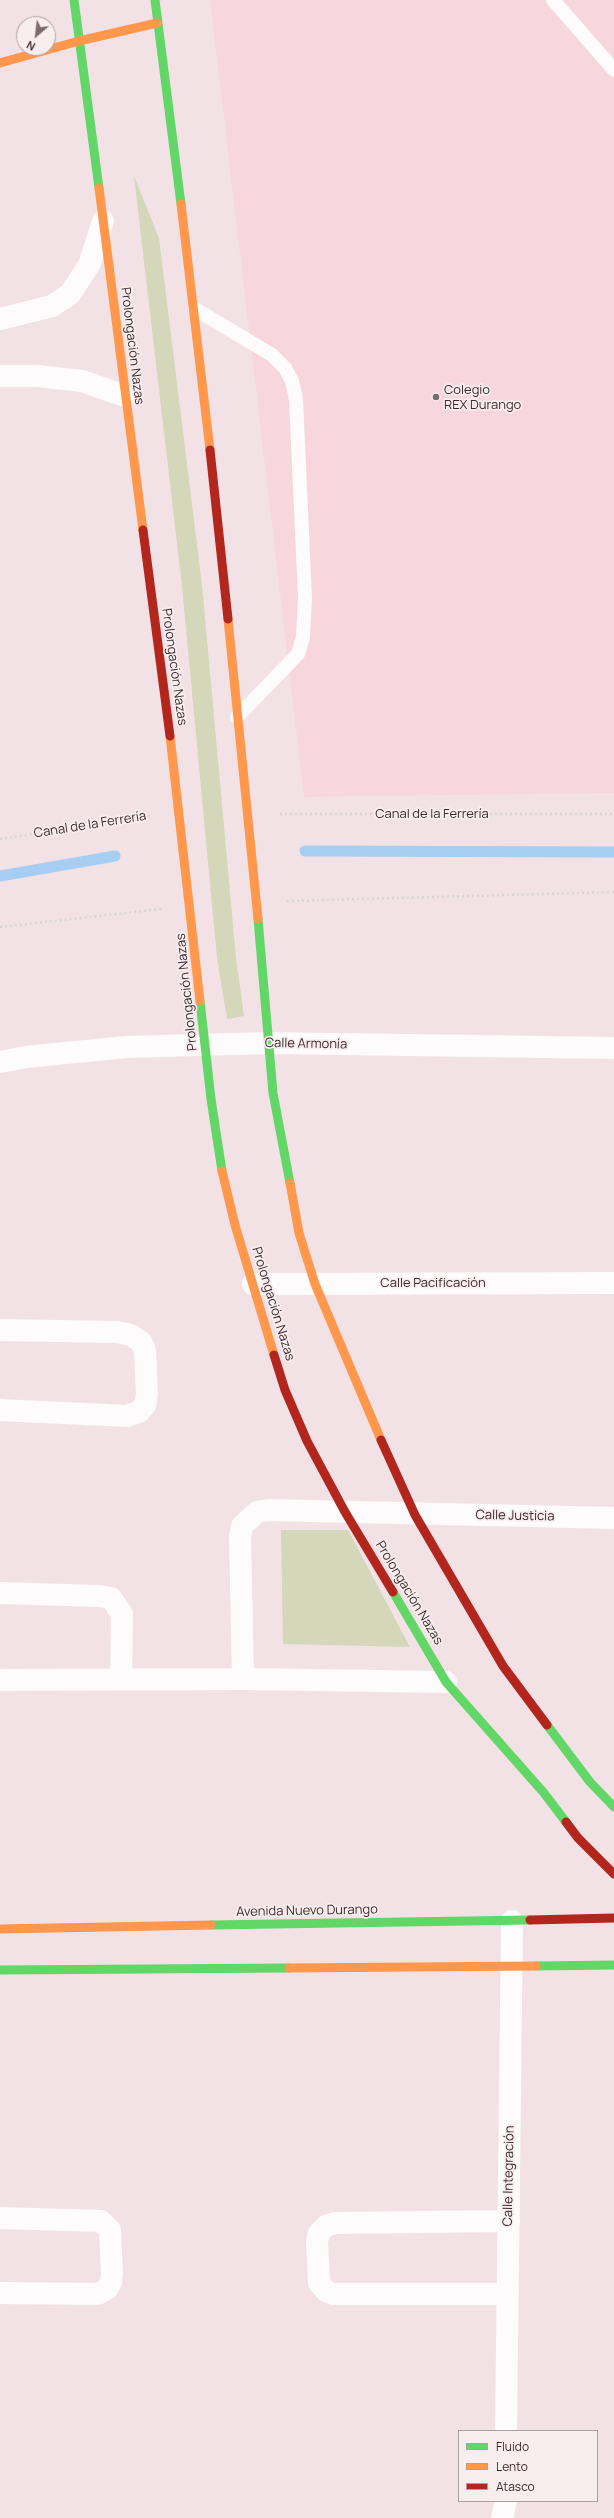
<!DOCTYPE html>
<html>
<head>
<meta charset="utf-8">
<style>
	body { margin:0 }
	#map { position:relative; width:614px; height:2518px; overflow:hidden; background:#f3e2e5; font-family:Manrope,sans-serif }
	canvas { display:block }
	.legend { position:absolute; left:458px; top:2430px; width:140px; height:72px; box-sizing:border-box; background:#f8eef0; border:1px solid #ada0a2; margin:0; padding:5px 7px; list-style:none; font-size:12px; color:#3c2a2e }
	.legend li { display:flex; align-items:center; gap:8px; height:20px }
	.legend b { width:20px; border:1px solid #ada0a2 }
	.north { position:absolute; left:16px; top:16px; width:40px; height:40px; box-sizing:border-box; background:#f8eef0; border:1px solid #ada0a2; border-radius:50%; rotate:208deg; font-size:11px; font-weight:700; line-height:16px; text-align:center; color:#3c2a2e }
	.north::after { content:''; display:block; margin:auto; width:14px; height:18px; background:#7c6a6e; clip-path:polygon(50% 0,100% 100%,50% 72%,0 100%) }
</style>
</head>
<body>
<div id="map">
<canvas width="614" height="2518"></canvas>
<ul class="legend">
<li><b style="height:5px;background:#63d668"></b>Fluido</li>
<li><b style="height:5px;background:#ff974d"></b>Lento</li>
<li><b style="height:5px;background:#b3261e"></b>Atasco</li>
</ul>
<div class="north">N</div>
</div>
<script>
const ctx = document.querySelector('canvas').getContext('2d');
ctx.lineJoin = 'round';
function fill(path, color) { ctx.fillStyle = color; ctx.fill(path, 'evenodd'); }
const toPath = rows => new Path2D(rows.map(r => 'M' + r).join(''));
function strokePath(path, color, width, dash) { ctx.strokeStyle = color; ctx.lineWidth = width; ctx.lineCap = dash ? 'butt' : 'round'; ctx.setLineDash(dash || []); ctx.stroke(path); }
function drawText(font, color, halo, rows, align = 'center') {
  ctx.font = font + ' Manrope,sans-serif'; ctx.lineWidth = 3.5; ctx.setLineDash([]); ctx.textBaseline = 'middle'; ctx.strokeStyle = halo; ctx.fillStyle = color; for (const [text, x, y, turn = 0] of rows) {
    ctx.save(); ctx.translate(x, y); ctx.rotate((+turn || 0) * Math.PI / 180); ctx.textAlign = isNaN(turn) ? turn : align; if (halo) ctx.strokeText(text, 0, 0); ctx.fillText(text, 0, 0); ctx.restore();
  }
}
fill(toPath([
	[210,0,614,0,614,793,304,797]
]), '#f7d7dd');
fill(toPath([
	[134,176,159,238,202,585,236,958,244,1016,227,1019,217,958,182,586],
	[281,1530,348,1530,410,1647,283,1644]
]), '#d4d7ba');
strokePath(toPath([
	[305,851,614,852],
	[0,876,115,856]
]), '#a6cdf2', 11);
strokePath(toPath([
	[280,814,614,814],
	[0,839,150,816],
	[287,901,614,892],
	[0,927,161,909]
]), '#dad4d5', 2.5, [2, 3]);
strokePath(toPath([
	[553,0,614,70],
	[195,309,272,355,285,368,292,381,296,399,305,598,303,637,298,654,237,717]
]), '#fdfbfb', 14);
strokePath(toPath([
	[0,319,52,306,70,294,89,265,103,221],
	[0,376,38,376,82,381,125,396],
	[0,1062,26,1057,126,1047,269,1043,614,1048],
	[253,1284,614,1283],
	[0,1330,117,1332,131,1335,141,1342,145,1350,147,1395,145,1405,139,1412,127,1416,0,1410],
	[0,1593,99,1596,111,1598,122,1614,121,1679],
	[243,1679,240,1536,242,1526,257,1512,268,1510,614,1518],
	[0,1680,243,1679,446,1682],
	[0,2218,101,2221,110,2230,112,2273,111,2282,107,2289,98,2294,0,2293],
	[508,2294,333,2294,326,2291,319,2283,317,2242,319,2233,326,2226,335,2223,509,2221],
	[506,2431,512,1921],
	[502,2518,506,2501]
]), '#fdfbfb', 22);
strokePath(toPath([
	[74,0,99,188],
	[155,0,181,204],
	[258,919,273,1093,290,1183],
	[200,1001,211,1099,222,1171],
	[393,1592,446,1682,544,1793,566,1822],
	[547,1725,590,1782,614,1807],
	[211,1925,530,1920],
	[536,1966,614,1965],
	[0,1970,289,1968]
]), '#63d668', 9);
strokePath(toPath([
	[0,63,79,41,157,23],
	[99,188,143,530],
	[181,204,210,450],
	[228,619,258,919],
	[170,736,200,1001],
	[222,1171,235,1225,274,1355],
	[290,1183,299,1233,315,1284,381,1440],
	[0,1929,211,1925],
	[289,1968,536,1966]
]), '#ff974d', 9);
strokePath(toPath([
	[210,450,228,619],
	[143,530,170,736],
	[274,1355,285,1390,307,1441,345,1512,393,1592],
	[381,1440,415,1515,503,1666,547,1725],
	[566,1822,578,1838,614,1874],
	[530,1920,614,1918]
]), '#b3261e', 9);
for (const [x, y, r, color] of [
	[436,397,4,"#7c6a6e"]
]) { const dot = new Path2D(); dot.arc(x, y, r, 0, 2 * Math.PI); ctx.fillStyle = color; ctx.fill(dot); strokePath(dot, '#f8eef0', 1.5); }
drawText('13px', '#3c2a2e', '#f8eef0', [
	["Prolongación Nazas",132,346,83],
	["Prolongación Nazas",174,667,82],
	["Canal de la Ferrería",432,814],
	["Canal de la Ferrería",90,825,-9],
	["Prolongación Nazas",187,992,-96],
	["Calle Armonía",306,1044,1],
	["Calle Pacificación",433,1283],
	["Prolongación Nazas",273,1304,73],
	["Calle Justicia",515,1516,1],
	["Prolongación Nazas",409,1593,59],
	["Avenida Nuevo Durango",307,1911,-1],
	["Calle Integración",509,2176,-89]
]);
drawText('13px', '#3c2a2e', '#f8eef0', [
	["Colegio",444,390],
	["REX Durango",444,405]
], 'left');
</script>
</body>
</html>
